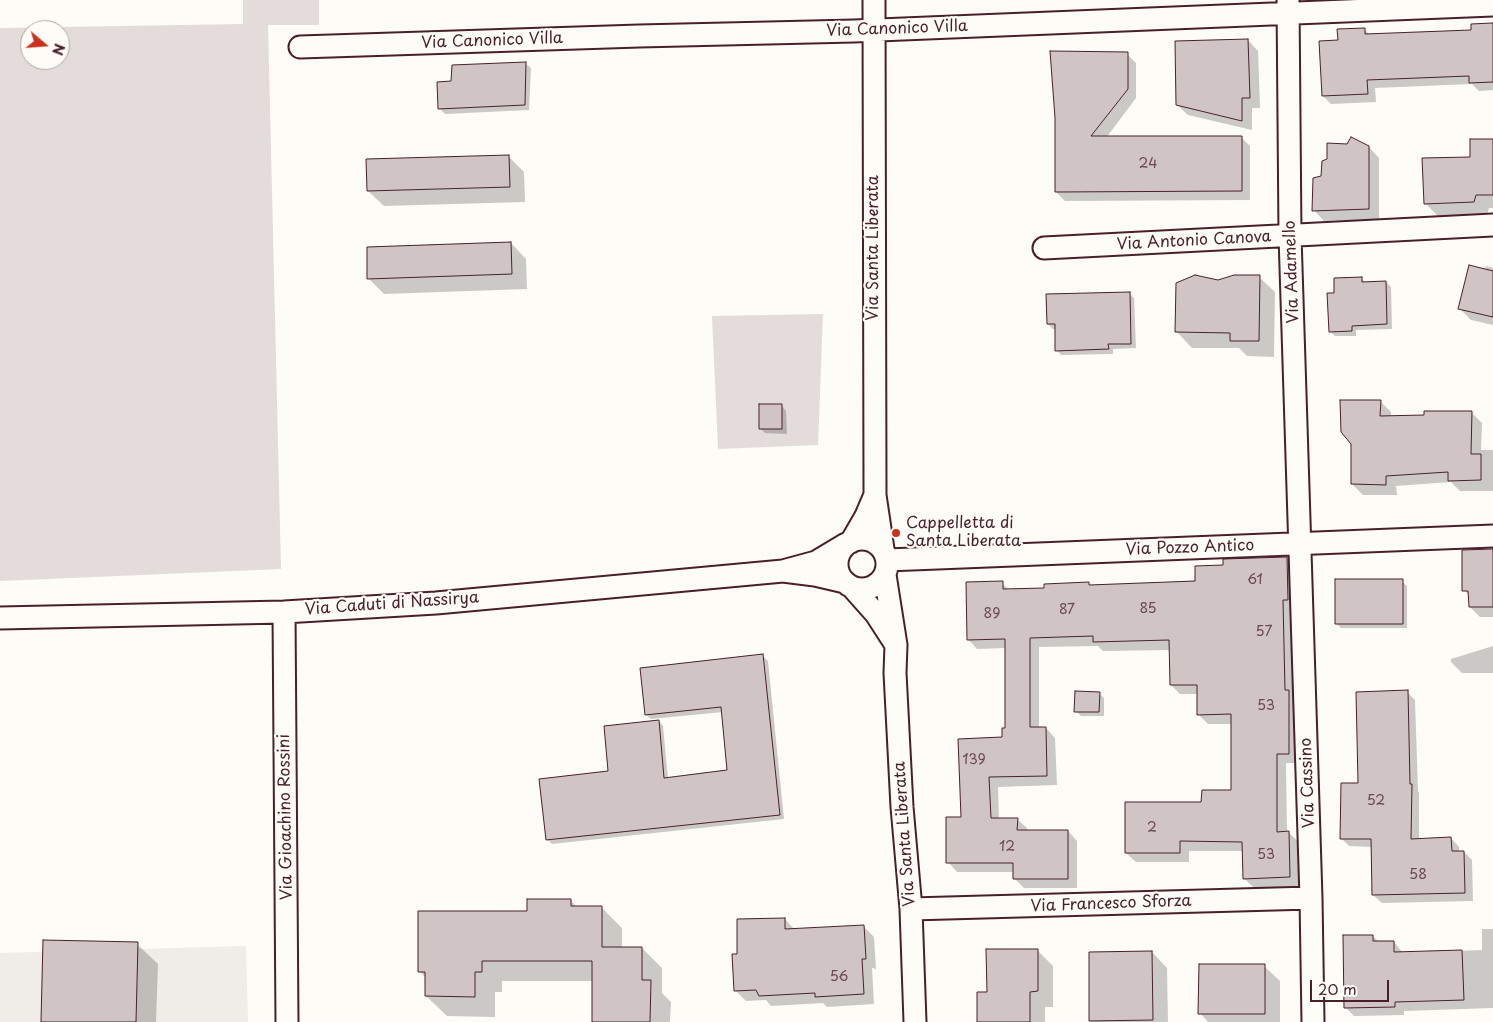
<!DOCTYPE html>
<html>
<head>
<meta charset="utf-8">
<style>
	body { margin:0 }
	#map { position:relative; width:1493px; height:1022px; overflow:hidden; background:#fdfcf7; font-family:"Playpen Sans",sans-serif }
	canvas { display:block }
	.north { position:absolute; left:20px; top:20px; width:50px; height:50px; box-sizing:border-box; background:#fdfcf7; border:1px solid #b5a4a5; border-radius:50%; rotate:108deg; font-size:14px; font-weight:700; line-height:20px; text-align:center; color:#4a1f2b }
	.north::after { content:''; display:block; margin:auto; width:18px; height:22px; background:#c8321e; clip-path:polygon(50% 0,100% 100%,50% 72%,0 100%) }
	.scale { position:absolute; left:1310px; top:980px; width:79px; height:22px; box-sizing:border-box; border:2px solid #4a1f2b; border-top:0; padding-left:6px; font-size:15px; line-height:18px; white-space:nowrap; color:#4a1f2b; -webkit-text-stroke:4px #fdfcf7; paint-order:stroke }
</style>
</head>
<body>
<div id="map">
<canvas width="1493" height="1022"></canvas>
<div class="north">N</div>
<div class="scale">20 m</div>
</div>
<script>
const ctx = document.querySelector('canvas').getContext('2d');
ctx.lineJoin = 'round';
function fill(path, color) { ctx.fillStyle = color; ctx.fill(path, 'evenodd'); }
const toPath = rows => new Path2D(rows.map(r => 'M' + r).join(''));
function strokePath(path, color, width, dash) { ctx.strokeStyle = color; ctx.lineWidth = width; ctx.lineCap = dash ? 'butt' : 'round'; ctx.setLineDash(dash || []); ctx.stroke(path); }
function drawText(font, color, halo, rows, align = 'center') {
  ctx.font = font + ' "Playpen Sans",sans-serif'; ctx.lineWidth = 4.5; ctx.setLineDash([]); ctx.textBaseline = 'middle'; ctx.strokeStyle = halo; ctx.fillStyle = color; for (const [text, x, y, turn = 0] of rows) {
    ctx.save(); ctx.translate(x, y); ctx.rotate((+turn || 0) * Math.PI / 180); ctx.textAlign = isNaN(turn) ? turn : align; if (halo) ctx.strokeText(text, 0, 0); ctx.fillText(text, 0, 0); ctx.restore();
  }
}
fill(toPath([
	[246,946,248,1022,0,1022,0,953]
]), '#f0ece8');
fill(toPath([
	[243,0,319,0,319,25,268,25,281,569,0,581,0,28,243,24],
	[30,30,60,30,60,60,30,60],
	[823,314,818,445,718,449,712,316]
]), '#e3dcda');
fill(toPath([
	[1493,24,1493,90,1479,91,1472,84,1375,88,1376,102,1331,104,1323,96,1339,41,1364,29,1370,35,1473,31],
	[1248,40,1258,51,1260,108,1252,108,1252,130,1188,115,1177,105],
	[1127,54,1136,63,1136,98,1106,138,1241,137,1250,146,1250,200,1065,201,1056,192],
	[526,64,531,68,529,110,445,114,440,109,452,82],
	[1493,140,1493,208,1489,208,1487,215,1438,216,1425,203,1472,158],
	[1369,147,1379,158,1379,219,1324,221,1314,210,1322,177],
	[508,156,524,172,525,202,384,206,368,191],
	[511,243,526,259,527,289,384,294,369,279],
	[1486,266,1493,268,1493,325,1471,320,1460,309,1485,270],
	[1259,277,1275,292,1274,357,1247,356,1239,348,1192,348,1177,332,1218,281],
	[1361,278,1366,283,1386,282,1391,287,1392,329,1356,330,1356,336,1335,336,1330,331,1335,294],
	[1129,293,1134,298,1136,348,1113,349,1113,354,1061,355,1057,350,1056,329,1053,329,1048,324],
	[1380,401,1391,412,1391,417,1471,412,1482,423,1481,450,1493,450,1493,491,1460,491,1451,482,1396,486,1397,495,1363,495,1352,484],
	[782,406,786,411,787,434,765,433,760,428],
	[1493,550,1493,617,1480,617,1470,607,1470,596,1464,590],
	[1287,558,1296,568,1298,763,1286,763,1287,833,1289,833,1299,842,1299,886,1254,888,1244,878,1244,851,1189,851,1189,862,1136,862,1126,853,1203,803,1232,791,1232,724,1208,724,1199,715,1198,694,1180,694,1171,685,1170,650,1103,651,1098,646,1039,647,1039,728,1046,728,1055,738,1057,785,998,787,999,819,1017,819,1027,828,1027,831,1068,831,1077,841,1077,888,1024,888,1014,878,1014,872,957,872,948,862,962,819,1003,739,1007,729,1006,648,977,649,968,639,1002,583,1009,590,1045,589,1088,584,1090,586,1197,582,1224,566],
	[1402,581,1407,586,1407,628,1341,628,1336,623],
	[1493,646,1493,673,1462,673,1451,662,1451,659],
	[763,656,768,661,784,819,552,844,547,839,659,721,663,726,668,779,728,771,723,712,651,719,646,714],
	[1407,692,1415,700,1418,791,1419,793,1419,840,1451,838,1459,847,1459,852,1464,852,1472,860,1473,901,1382,903,1373,895,1372,847,1349,846,1341,838,1360,784],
	[1099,693,1104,698,1104,716,1081,716,1076,711],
	[570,900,578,908,602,908,622,928,622,948,642,948,662,968,662,993,671,1002,670,1022,594,1022,594,981,502,981,502,992,495,992,495,1017,447,1016,426,996,426,978,419,971,529,912],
	[785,919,795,930,863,926,874,937,876,969,872,968,874,1004,827,1007,823,1003,771,1006,766,1000,746,1001,736,991,733,955,738,955],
	[1482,929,1493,929,1493,1008,1404,1011,1404,1015,1354,1016,1345,1007,1373,936,1379,942,1394,942,1403,953,1482,950],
	[137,944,158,964,156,1022,42,1022],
	[1037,950,1053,966,1053,1007,1045,1007,1045,1022,978,1022,988,993],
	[1152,952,1167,968,1168,1022,1092,1022,1090,1021],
	[1264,966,1280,981,1280,1022,1208,1022,1200,1013]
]), '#0003');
const building = toPath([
	[1493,23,1493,82,1469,83,1469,76,1367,80,1368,94,1322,96,1319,41,1338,40,1337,29,1365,28,1365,34,1471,30,1471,24,1493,23],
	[1248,39,1250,98,1242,98,1242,121,1176,105,1175,41,1248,39],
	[1050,51,1128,52,1128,89,1091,136,1242,136,1242,191,1055,192,1055,118,1050,51],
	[526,62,525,105,438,109,437,82,451,81,452,65,526,62],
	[1351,137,1369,146,1369,209,1312,211,1313,178,1321,176,1322,161,1327,159,1327,143,1347,144,1351,137],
	[1470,139,1493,139,1493,195,1476,195,1474,202,1424,204,1422,158,1470,157,1470,139],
	[509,155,510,187,367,191,366,159,509,155],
	[511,242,512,274,367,279,367,247,511,242],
	[1469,265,1493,271,1493,317,1458,309,1469,265],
	[1195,275,1218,280,1234,275,1260,275,1259,341,1230,341,1230,333,1175,332,1176,283,1195,275],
	[1362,277,1362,282,1386,281,1387,324,1352,326,1352,331,1329,332,1327,293,1334,293,1334,278,1362,277],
	[1130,292,1131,344,1108,344,1109,349,1055,351,1055,324,1047,324,1046,294,1130,292],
	[1340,400,1381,400,1380,416,1424,415,1424,411,1472,411,1471,454,1481,454,1481,480,1448,481,1448,472,1386,476,1386,485,1351,484,1351,444,1341,432,1340,400],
	[759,404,782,404,782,429,759,429,759,404],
	[1493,549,1493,607,1469,607,1468,591,1462,591,1462,550,1493,549],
	[1287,557,1288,600,1283,600,1285,690,1289,690,1289,754,1277,754,1277,832,1289,831,1290,877,1243,879,1242,842,1180,841,1180,853,1125,853,1125,802,1201,802,1202,790,1231,790,1231,714,1197,715,1197,685,1170,685,1169,640,1093,642,1093,636,1030,638,1030,727,1046,727,1047,776,989,777,991,818,1018,818,1017,830,1068,830,1068,879,1013,879,1013,863,946,863,946,817,961,817,958,739,1002,737,1002,728,1005,728,1005,639,967,640,966,582,1003,581,1003,589,1044,588,1044,584,1089,582,1089,585,1195,581,1195,566,1223,565,1223,559,1287,557],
	[1335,579,1403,579,1403,624,1335,624,1335,579],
	[763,654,780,815,546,840,539,779,608,771,604,726,659,720,664,778,727,770,721,707,645,715,640,668,763,654],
	[1408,690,1410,784,1412,784,1411,839,1451,837,1452,851,1464,851,1465,893,1372,895,1371,839,1340,839,1341,783,1358,783,1356,692,1408,690],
	[1075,691,1100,692,1099,712,1074,712,1075,691],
	[527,899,571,899,571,906,602,906,602,947,642,947,642,980,651,980,650,1022,592,1022,592,961,482,961,482,972,475,972,475,997,425,996,425,972,418,972,418,911,527,911,527,899],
	[785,918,785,929,864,925,866,959,862,959,864,994,815,997,815,993,759,996,756,990,734,991,732,954,737,954,737,919,785,918],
	[1343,935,1373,935,1373,941,1394,941,1394,952,1462,950,1464,1000,1395,1002,1395,1007,1344,1008,1343,935],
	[43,940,138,942,136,1022,41,1022,43,940],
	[986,949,1038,949,1038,991,1030,992,1030,1022,977,1022,977,992,987,992,986,949],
	[1152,951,1153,1020,1089,1021,1089,952,1152,951],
	[1199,964,1265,964,1265,1014,1198,1014,1199,964]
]);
fill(building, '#d0c5c4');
strokePath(building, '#4a1f2b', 1);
const street = toPath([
	[874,0,875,495],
	[1288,0,1290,236,1311,898,1313,1022],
	[300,47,639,36,854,31,1493,5],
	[1044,248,1493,225],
	'837 564a25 25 0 1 1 50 0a25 25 0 1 1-50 0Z',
	[851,542,866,516,875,495,883,549],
	[887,560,1493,536],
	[845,582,815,575,783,571,816,562,846,544],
	[852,587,876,614,896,645,885,575],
	[284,612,287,1022],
	[0,618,284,612,436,603,783,571],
	[896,645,895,673,902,807,911,909,915,1022],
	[911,909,1311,898]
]);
strokePath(street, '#4a1f2b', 25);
strokePath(street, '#fdfcf7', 21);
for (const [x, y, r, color] of [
	[896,533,5,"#c8321e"]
]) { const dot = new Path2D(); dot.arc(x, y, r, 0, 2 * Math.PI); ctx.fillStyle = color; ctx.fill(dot); strokePath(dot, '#fdfcf7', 2); }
drawText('14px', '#6c4851', null, [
	["24",1148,164],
	["61",1255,580],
	["85",1148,609],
	["87",1067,610],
	["89",992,614],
	["57",1264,632],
	["53",1266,706],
	["139",974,760],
	["52",1376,801],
	["2",1152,828],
	["12",1007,847],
	["53",1266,855],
	["58",1418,875],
	["56",839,977]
]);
drawText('16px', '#4a1f2b', '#fdfcf7', [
	["Via Canonico Villa",897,29,-2],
	["Via Canonico Villa",492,41,-2],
	["Via Antonio Canova",1194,241,-3],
	["Via Santa Liberata",874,248,-90],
	["Via Adamello",1292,272,-92],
	["Via Pozzo Antico",1190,548,-2],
	["Via Caduti di Nassirya",392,604,-4],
	["Via Cassino",1308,783,-92],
	["Via Gioachino Rossini",286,817,-91],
	["Via Santa Liberata",905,834,-94],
	["Via Francesco Sforza",1111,904,-2]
]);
drawText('16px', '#4a1f2b', '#fdfcf7', [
	["Cappelletta di",906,524],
	["Santa Liberata",906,542]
], 'left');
</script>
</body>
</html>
